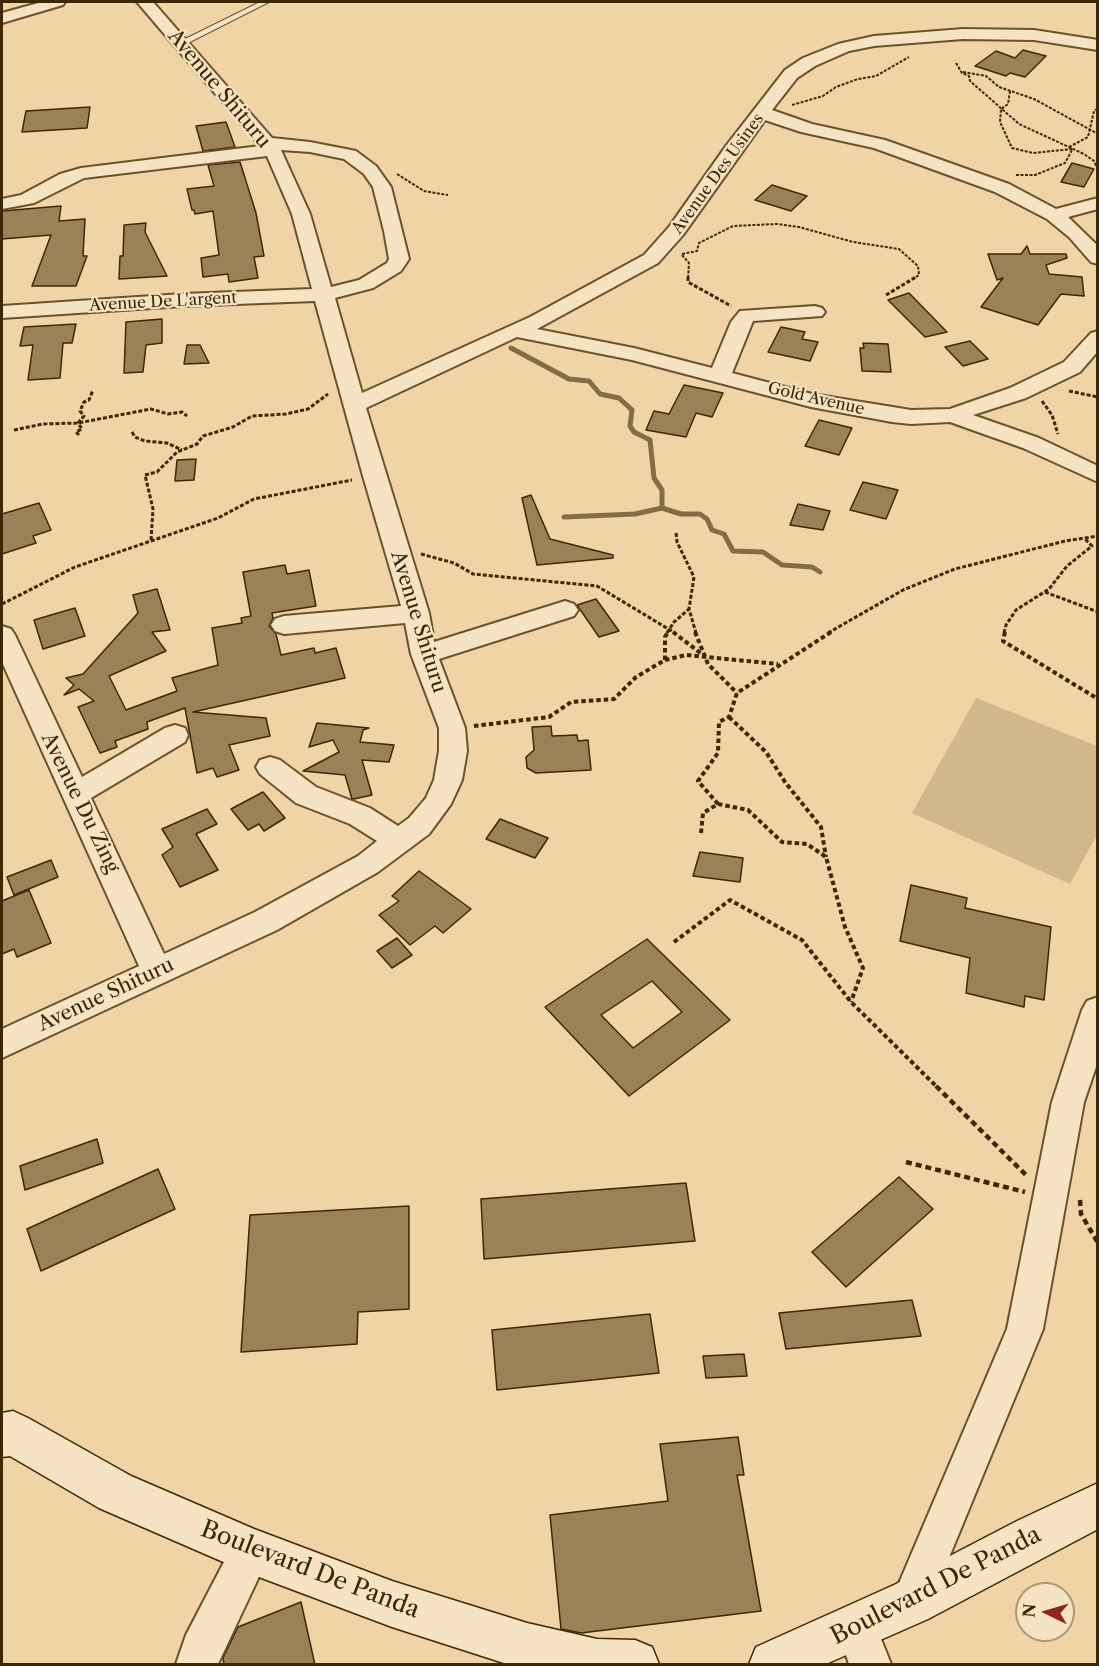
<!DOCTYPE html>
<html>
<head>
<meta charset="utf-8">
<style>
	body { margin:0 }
	#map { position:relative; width:1099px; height:1666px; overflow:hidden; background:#f0d4a5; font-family:"Libre Caslon Text",serif }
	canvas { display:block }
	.frame { position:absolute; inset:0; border:3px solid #3e2804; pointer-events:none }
	.north { position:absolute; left:1015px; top:1582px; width:60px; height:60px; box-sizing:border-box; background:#f5e3c4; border:2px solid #ac9877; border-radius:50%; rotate:275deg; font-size:16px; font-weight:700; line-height:24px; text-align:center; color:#3e2804 }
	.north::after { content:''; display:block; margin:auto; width:21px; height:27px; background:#8f2418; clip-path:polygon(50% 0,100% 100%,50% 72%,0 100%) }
</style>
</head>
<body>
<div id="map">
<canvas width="1099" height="1666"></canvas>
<div class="frame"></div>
<div class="north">N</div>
</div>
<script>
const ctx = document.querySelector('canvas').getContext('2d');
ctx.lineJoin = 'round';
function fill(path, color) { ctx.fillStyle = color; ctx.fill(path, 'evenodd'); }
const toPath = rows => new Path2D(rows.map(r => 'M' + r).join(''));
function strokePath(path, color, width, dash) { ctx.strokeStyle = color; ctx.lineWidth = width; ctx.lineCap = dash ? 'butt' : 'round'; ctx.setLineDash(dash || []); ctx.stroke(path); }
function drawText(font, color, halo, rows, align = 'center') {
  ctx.font = font + ' "Libre Caslon Text",serif'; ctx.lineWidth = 4.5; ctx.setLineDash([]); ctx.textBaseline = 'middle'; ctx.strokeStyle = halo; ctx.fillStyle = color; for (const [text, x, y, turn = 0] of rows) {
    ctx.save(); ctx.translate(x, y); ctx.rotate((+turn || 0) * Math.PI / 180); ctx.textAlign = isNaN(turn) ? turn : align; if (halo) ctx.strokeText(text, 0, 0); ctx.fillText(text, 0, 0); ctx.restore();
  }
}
fill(toPath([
	[976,698,1097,746,1097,835,1070,884,912,813]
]), '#d2b78a');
strokePath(toPath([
	[511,348,569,379,589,381,600,394,619,398,632,410,630,426,634,432,650,440,654,478,662,490,662,508,681,514,700,514,707,519,712,530,724,534,733,551,763,552,782,565,812,567,820,572],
	[564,517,635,514,662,508]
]), '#846c44', 5);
const building = toPath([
	[1023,50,1046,56,1025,77,1010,73,1006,76,975,66,996,51,1015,58,1023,50],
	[90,107,87,128,22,132,26,111,90,107],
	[226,122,235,147,203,151,196,126,226,122],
	[240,162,256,213,264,256,254,257,258,278,229,282,228,274,203,277,201,258,219,255,213,211,195,214,194,210,192,210,187,189,214,186,208,165,240,162],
	[1072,163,1094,169,1084,187,1061,182,1072,163],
	[772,185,807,196,791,211,755,200,772,185],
	[61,206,59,221,85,219,83,256,87,256,76,286,32,286,51,235,2,239,2,211,61,206],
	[146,223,145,232,167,276,119,279,120,256,123,256,124,225,146,223],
	[1027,246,1030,254,1066,254,1067,258,1046,265,1049,274,1082,277,1084,296,1061,294,1038,325,981,307,1003,278,997,280,988,254,1021,254,1027,246],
	[909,293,947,332,925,337,888,300,909,293],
	[162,319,162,343,146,345,143,372,124,373,126,322,162,319],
	[76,324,72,343,63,343,60,378,28,380,33,345,20,346,24,327,76,324],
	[781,327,805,332,802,339,818,342,810,361,768,352,781,327],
	[970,341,988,359,963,366,945,347,970,341],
	[863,343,888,344,891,372,862,371,860,348,864,348,863,343],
	[187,345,200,345,209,363,184,364,187,345],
	[684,385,723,393,712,417,696,413,686,437,646,430,654,411,669,414,684,385],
	[819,420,852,428,839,455,805,446,819,420],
	[196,459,194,480,175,481,177,460,196,459],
	[863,482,898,490,886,519,850,510,863,482],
	[531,495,550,539,613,555,613,558,537,565,522,498,531,495],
	[39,503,51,530,33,536,36,543,2,554,2,514,39,503],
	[798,504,830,511,823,530,790,525,798,504],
	[285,565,287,574,309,570,316,606,272,613,273,618,269,626,276,634,281,655,314,648,315,653,336,648,345,678,193,712,266,718,270,736,229,745,239,770,217,777,213,768,197,773,185,708,147,722,148,729,115,741,117,747,100,753,78,707,94,701,79,689,64,695,74,685,66,678,83,674,138,613,133,595,157,589,170,630,152,632,166,651,109,676,126,710,177,691,172,678,218,665,212,628,242,623,241,618,251,616,243,572,285,565],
	[596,599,619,631,599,637,577,605,596,599],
	[75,608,85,636,43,649,34,620,75,608],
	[317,723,369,728,363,730,360,742,394,745,389,762,362,760,372,795,354,799,352,799,345,775,303,771,339,752,333,740,309,747,317,723],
	[551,726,552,736,577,735,578,741,588,740,591,770,536,773,527,768,526,757,534,750,532,727,551,726],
	[263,792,285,818,264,831,259,824,248,830,231,809,263,792],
	[207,809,217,824,196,834,218,870,180,887,162,855,173,847,162,829,207,809],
	[500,819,548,838,535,858,486,839,500,819],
	[700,852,743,858,740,882,693,876,700,852],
	[51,860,58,877,14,895,7,877,51,860],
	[419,871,471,909,443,933,435,926,410,945,379,915,399,901,392,896,419,871],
	[911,885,967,898,965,908,1051,927,1044,1000,1025,996,1024,1007,966,993,970,958,900,941,911,885],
	[29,890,51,943,17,957,14,949,2,954,2,901,29,890],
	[397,938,412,955,392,968,377,951,397,938],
	[647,939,730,1020,629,1096,545,1007,647,939],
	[652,981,682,1012,633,1048,601,1015,652,981],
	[97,1139,103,1163,25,1190,20,1166,97,1139],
	[158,1169,175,1209,41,1271,27,1229,158,1169],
	[899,1177,933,1209,846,1287,812,1252,899,1177],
	[686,1183,695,1241,484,1259,481,1199,686,1183],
	[409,1206,409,1309,358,1312,357,1344,241,1352,250,1215,409,1206],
	[912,1300,921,1336,786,1349,779,1313,912,1300],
	[650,1314,659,1373,497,1390,492,1330,650,1314],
	[744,1354,747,1376,706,1378,703,1356,744,1354],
	[738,1437,744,1475,737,1475,761,1611,581,1633,561,1629,550,1515,668,1501,660,1444,738,1437],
	[301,1602,315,1665,224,1665,223,1658,238,1627,301,1602]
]);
fill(building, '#9b8158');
strokePath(building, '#3e2804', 1.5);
const lane = toPath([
	[260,2,269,2,184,45,177,43,260,2]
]);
const street = toPath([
	[42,2,65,2,63,5,2,23,2,13,42,2],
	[137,2,153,2,272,138,310,142,356,151,376,166,391,187,409,259,401,271,373,288,335,298,362,393,530,317,644,255,669,227,726,146,785,70,803,58,838,44,874,36,963,29,1034,30,1098,40,1098,50,1034,40,963,39,874,46,849,51,815,66,797,78,772,110,812,124,885,140,1009,184,1056,209,1098,198,1098,209,1068,217,1098,246,1098,264,1091,262,1069,237,1047,219,995,192,874,148,801,132,765,120,683,235,658,263,537,329,634,348,712,368,731,322,740,311,815,306,822,308,825,312,822,316,753,321,732,373,812,394,911,410,950,409,1010,388,1064,362,1091,333,1098,331,1098,351,1080,372,1026,398,973,415,1039,438,1098,466,1098,482,1023,448,950,422,911,424,892,422,811,407,632,360,517,337,366,408,429,613,434,642,565,601,574,604,578,610,574,616,439,659,465,728,467,751,462,780,451,804,429,834,378,872,277,930,2,1058,2,1029,139,966,2,662,2,626,11,629,15,635,82,777,165,728,175,725,185,728,188,735,185,742,91,798,164,954,255,912,358,856,377,841,350,824,296,803,260,774,256,767,260,760,270,757,280,760,316,787,370,808,398,826,409,818,426,798,434,780,439,751,439,728,411,654,405,623,284,634,275,631,271,625,275,619,284,616,401,606,363,476,315,301,183,306,2,318,2,306,183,294,312,289,292,214,267,156,84,178,34,203,2,209,2,199,21,195,60,174,81,168,260,146,137,2],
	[281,150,310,152,344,159,364,174,373,187,384,231,389,259,387,263,359,280,331,287,310,214,281,150],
	[1098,997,1098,1061,1084,1102,1043,1329,925,1616,911,1622,897,1616,891,1602,1007,1329,1052,1102,1082,1010,1087,1001,1098,997],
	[251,1531,265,1537,271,1551,218,1664,176,1664,186,1635,237,1537,251,1531],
	[857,1608,871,1614,891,1664,849,1664,837,1628,843,1614,857,1608]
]);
const secondary = toPath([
	[13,1411,28,1418,131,1476,254,1529,392,1581,527,1623,597,1639,635,1640,652,1647,659,1664,507,1664,392,1627,251,1574,99,1508,10,1456,2,1457,2,1413,13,1411],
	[1098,1483,1098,1529,928,1619,826,1664,749,1664,756,1647,894,1585,1017,1521,1098,1483]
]);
strokePath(lane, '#6a532c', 2);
strokePath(street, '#6a532c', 4);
strokePath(secondary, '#3e2804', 3);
strokePath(toPath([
	[956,63,962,73,969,76,970,81,1019,124,1084,154,1094,161,1097,168],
	[963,72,986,76,999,87,1034,99,1098,134],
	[1010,91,1008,104,1001,109,1000,122,1012,148,1033,153,1072,149],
	[792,105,823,96,836,87,858,79,876,76,909,57],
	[1069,147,1088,137,1094,111,1098,108],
	[397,174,424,191,448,195],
	[1016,175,1035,175,1065,163,1072,150],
	[682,254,697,251,699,243,733,226,777,224,799,227,853,242,899,249,918,266,919,275,913,279],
	[682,255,689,263,688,279]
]), '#3e2804', 2, [3, 1.5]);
strokePath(toPath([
	[688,277,688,282,731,306],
	[886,295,916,277],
	[1069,391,1098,397],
	[1042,401,1052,415,1058,434],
	[14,430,43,424,78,423,151,409,168,414,182,412,187,416],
	[132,432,135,437,145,441,167,443,182,450],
	[79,435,76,432,82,429,78,423,84,416,80,411,84,402,89,400,93,390],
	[676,533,677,542,694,577,689,609,696,633],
	[151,540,153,509,145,475,157,472,177,452,197,444,203,436,233,427,252,416,286,414,308,409,328,394],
	[421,554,454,563,473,574,597,586,675,633],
	[1045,592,1098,612],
	[2,604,75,567,218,518,254,499,352,480],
	[667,633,674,622,689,609],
	[828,633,903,590,955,569,1065,541,1098,536],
	[1004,633,1006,625,1016,610,1049,589,1067,566,1092,546,1085,539]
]), '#3e2804', 3, [4, 2]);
strokePath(toPath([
	[673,632,703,655],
	[695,632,708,664,737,693],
	[1005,632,1003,641,1098,699],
	[665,660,665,637,668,632],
	[729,717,766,752,785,782,821,827,826,857],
	[474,726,549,717,571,702,614,699,636,677,665,660,686,655,778,664],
	[718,804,748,810,782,842,807,844,826,857,845,927,863,968,851,1002],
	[701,833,703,813,718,804,698,781,718,753,719,722,729,717,737,693,831,632],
	[674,942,730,900,802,940,851,1002,937,1087]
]), '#3e2804', 4, [4.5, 3]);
strokePath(toPath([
	[936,1086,1027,1176],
	[906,1162,1025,1192],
	[1080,1200,1081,1214,1098,1243]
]), '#3e2804', 4.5, [6, 4]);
fill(lane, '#f5e3c4');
fill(street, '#f5e3c4');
fill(secondary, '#f5e3c4');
drawText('16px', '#3e2804', '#f5e3c4', [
	["Avenue Des Usines",718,174,-54],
	["Avenue De L'argent",163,302,-3],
	["Gold Avenue",816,399,13]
]);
drawText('20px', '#3e2804', '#f5e3c4', [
	["Avenue Shituru",219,89,50],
	["Avenue Shituru",418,622,73],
	["Avenue Du Zing",80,803,64],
	["Avenue Shituru",106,995,-25]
]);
drawText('24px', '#3e2804', '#f5e3c4', [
	["Boulevard De Panda",310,1570,21],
	["Boulevard De Panda",936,1586,-27]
]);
</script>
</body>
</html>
